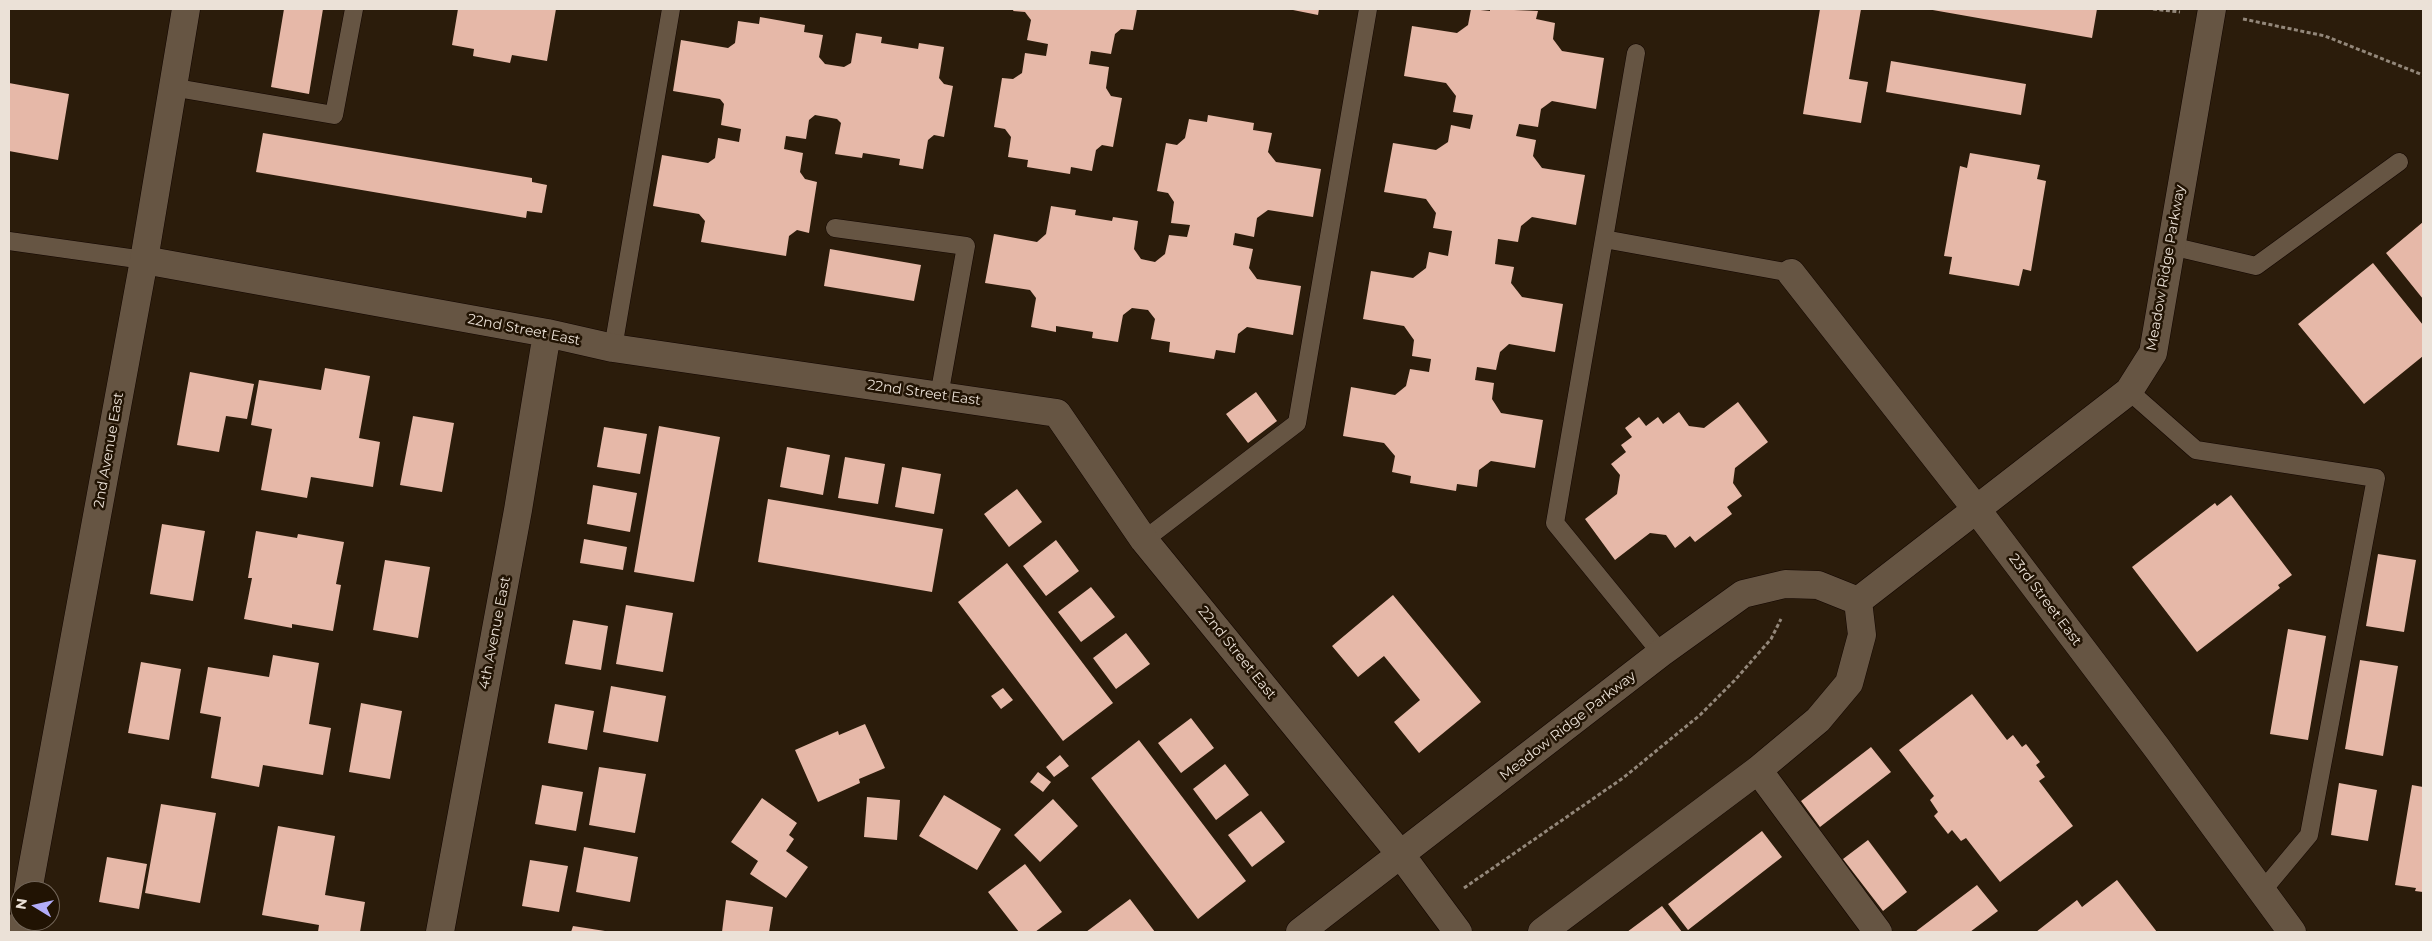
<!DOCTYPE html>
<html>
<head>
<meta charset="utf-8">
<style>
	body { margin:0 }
	#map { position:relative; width:2432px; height:941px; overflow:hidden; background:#2b1c0b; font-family:Montserrat,sans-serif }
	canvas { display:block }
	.frame { position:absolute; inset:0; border:10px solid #ebe1d7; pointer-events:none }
	.north { position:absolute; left:10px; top:881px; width:50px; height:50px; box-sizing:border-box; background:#211303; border:1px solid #726558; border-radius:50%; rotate:279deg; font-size:14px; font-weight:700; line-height:20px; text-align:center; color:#ebe1d7 }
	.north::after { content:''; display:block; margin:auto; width:18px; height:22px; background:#b3adf9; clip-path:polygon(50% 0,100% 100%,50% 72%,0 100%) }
</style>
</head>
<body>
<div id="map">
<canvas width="2432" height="941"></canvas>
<div class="frame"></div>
<div class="north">N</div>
</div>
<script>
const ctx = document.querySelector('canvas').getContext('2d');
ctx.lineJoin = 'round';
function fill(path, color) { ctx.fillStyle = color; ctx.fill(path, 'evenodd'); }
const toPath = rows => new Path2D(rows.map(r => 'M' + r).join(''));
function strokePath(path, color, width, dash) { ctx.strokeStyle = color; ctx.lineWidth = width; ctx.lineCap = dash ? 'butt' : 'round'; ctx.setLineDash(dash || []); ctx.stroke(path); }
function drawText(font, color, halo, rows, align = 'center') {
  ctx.font = font + ' Montserrat,sans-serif'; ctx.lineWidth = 5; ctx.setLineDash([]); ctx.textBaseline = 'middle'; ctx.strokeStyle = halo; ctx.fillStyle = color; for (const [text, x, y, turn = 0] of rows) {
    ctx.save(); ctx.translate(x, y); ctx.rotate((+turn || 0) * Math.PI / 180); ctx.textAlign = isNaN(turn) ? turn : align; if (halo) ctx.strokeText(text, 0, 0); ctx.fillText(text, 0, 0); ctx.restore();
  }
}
fill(toPath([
	[284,9,323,9,309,94,271,87],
	[458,9,556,9,547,61,512,55,510,63,473,56,474,49,452,45],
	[1014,9,1137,9,1133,30,1121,29,1115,34,1111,54,1091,51,1089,64,1109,67,1106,88,1111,96,1122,98,1113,147,1102,145,1096,150,1092,171,1071,167,1070,174,1027,167,1028,160,1008,157,1011,137,1005,129,994,127,1002,78,1013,79,1022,73,1025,53,1046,56,1048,44,1027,40,1031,20,1025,12,1013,11],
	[1288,9,1319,9,1318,15],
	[1471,9,1490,11,1490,9,1538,11,1536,19,1555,23,1553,39,1562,51,1604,58,1596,109,1552,101,1541,109,1538,127,1519,124,1516,136,1536,140,1533,156,1542,168,1585,175,1576,225,1532,217,1521,226,1518,242,1498,239,1495,264,1514,267,1511,283,1522,297,1563,304,1555,352,1509,344,1500,352,1496,370,1477,367,1475,380,1494,383,1492,399,1501,413,1543,420,1535,468,1491,461,1479,470,1477,487,1457,484,1456,491,1410,483,1411,476,1392,472,1395,456,1384,443,1343,436,1351,387,1395,395,1406,386,1410,369,1429,372,1431,359,1412,356,1414,340,1404,326,1363,319,1371,271,1413,278,1426,268,1429,252,1448,256,1452,231,1433,228,1436,213,1426,199,1384,192,1393,143,1436,150,1448,142,1451,125,1470,129,1473,115,1453,112,1456,96,1446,83,1404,76,1412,26,1457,33,1468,25],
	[1820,9,1861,9,1849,79,1868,82,1861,123,1803,114],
	[1927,9,2097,9,2092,38],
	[760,17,805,25,804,32,823,35,819,57,825,64,844,67,851,63,856,33,882,37,881,43,918,49,919,43,944,47,939,78,944,84,953,86,944,137,934,135,928,140,923,169,899,165,900,159,863,153,862,158,835,154,841,123,837,119,815,115,809,120,806,139,786,136,784,149,803,153,800,172,805,179,817,182,809,233,797,230,789,236,786,256,701,242,705,221,699,214,653,206,662,155,708,163,715,158,718,138,739,142,741,129,721,125,724,104,720,99,673,91,681,40,728,48,735,43,738,21,759,24],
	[1891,61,2026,84,2021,115,1886,92],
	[9,83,69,94,58,160,9,151],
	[1208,115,1254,123,1253,130,1272,133,1268,152,1276,162,1321,169,1313,217,1268,210,1257,218,1254,237,1235,233,1233,245,1253,249,1249,268,1257,279,1301,286,1293,335,1247,327,1238,334,1235,353,1216,350,1214,359,1169,352,1170,342,1151,339,1155,319,1148,310,1132,308,1123,315,1118,342,1092,338,1093,332,1056,326,1056,332,1031,327,1036,298,1030,290,985,283,994,234,1037,242,1046,234,1051,206,1076,210,1075,215,1112,221,1113,217,1138,221,1134,249,1141,259,1155,262,1165,254,1169,235,1187,237,1190,225,1171,223,1174,202,1168,193,1157,191,1166,143,1177,145,1185,138,1189,119,1207,122],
	[263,133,532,178,532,182,547,185,542,213,527,211,526,218,256,172],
	[1970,153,2040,165,2037,179,2046,181,2031,271,2023,269,2019,286,1949,274,1952,257,1944,256,1960,166,1967,168],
	[2423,222,2423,299,2386,253],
	[830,249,921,265,914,301,824,286],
	[2373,263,2423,325,2423,356,2364,404,2298,324],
	[325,368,370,376,359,438,380,442,373,487,311,477,307,498,261,490,272,429,251,425,259,380,321,390],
	[190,372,254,384,247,419,226,416,219,452,177,445],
	[1256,392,1277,421,1248,443,1226,414],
	[1738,402,1768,442,1735,468,1733,483,1742,496,1727,507,1732,514,1695,542,1690,536,1675,548,1666,535,1650,533,1615,560,1585,519,1617,494,1620,475,1611,464,1626,452,1621,445,1632,437,1625,428,1639,417,1646,426,1658,417,1663,424,1679,412,1689,426,1704,428],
	[413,416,454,423,442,492,400,485],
	[659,426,720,437,694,582,634,572],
	[604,427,647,434,640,474,597,467],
	[787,447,830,455,823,495,780,487],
	[845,457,885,464,878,504,838,498],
	[902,467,941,474,934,514,895,507],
	[593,485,637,493,630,532,587,524],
	[1017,489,1042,522,1009,547,984,514],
	[2231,495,2292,575,2278,585,2280,588,2197,652,2132,567,2215,503,2217,506],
	[768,499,943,529,932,592,758,562],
	[162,524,205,531,193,601,150,594],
	[256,531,297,538,298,534,344,542,336,584,341,585,333,631,292,624,292,628,244,619,252,578,248,578],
	[584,539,627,547,623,570,580,563],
	[1056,540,1079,571,1046,596,1023,566],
	[2378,554,2416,560,2404,632,2366,626],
	[385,560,430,567,418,638,373,630],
	[1007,563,1113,703,1063,741,958,602],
	[1091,587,1115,617,1081,642,1058,612],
	[1393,595,1481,702,1419,753,1394,722,1420,700,1384,656,1358,677,1332,646],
	[626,605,673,613,663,672,616,664],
	[573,620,608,626,601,670,565,664],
	[2288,629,2326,636,2308,740,2270,734],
	[1126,633,1150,664,1116,689,1093,658],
	[273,655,319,663,309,724,331,728,323,775,263,765,259,787,211,778,221,717,200,713,208,667,269,677],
	[2360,660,2398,666,2383,756,2345,749],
	[141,662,181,669,169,740,128,733],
	[611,686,666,696,658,742,603,732],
	[1003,688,1013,700,1001,709,991,696],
	[1972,694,2007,740,2013,735,2022,747,2026,744,2040,762,2036,765,2045,777,2039,781,2073,826,2000,882,1966,838,1961,841,1952,830,1948,834,1934,816,1938,812,1930,800,1934,796,1899,750],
	[361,703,402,711,390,779,349,772],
	[555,704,594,711,587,750,548,743],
	[1191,718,1214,748,1181,773,1158,743],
	[865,724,885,768,859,779,860,783,818,802,795,750,838,731,839,735],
	[1139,740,1246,881,1198,919,1091,778],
	[1871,747,1891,772,1820,827,1801,801],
	[1060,755,1069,766,1054,777,1046,767],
	[1225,764,1249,795,1216,820,1193,789],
	[599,767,646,774,635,833,589,825],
	[1038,772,1051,782,1043,792,1030,782],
	[2339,783,2377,790,2368,841,2331,835],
	[542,785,583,792,576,831,535,824],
	[2412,785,2423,787,2423,892,2415,891,2416,888,2395,885],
	[944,795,1001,829,977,870,919,836],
	[867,797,900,800,897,840,864,837],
	[762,798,797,823,789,835,794,839,786,851,808,867,786,898,750,874,758,861,731,842],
	[1053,799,1078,826,1040,862,1014,835],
	[161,804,216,813,200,903,145,893],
	[1261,811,1285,842,1252,867,1228,835],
	[278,826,335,836,325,895,365,902,360,932,318,932,319,925,262,915],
	[1762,831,1782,857,1688,930,1668,904],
	[1868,840,1907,892,1883,911,1843,859],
	[584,847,638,857,630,902,576,892],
	[107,857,147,864,139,909,99,902],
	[530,860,568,866,559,912,522,906],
	[1025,864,1062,912,1035,932,1019,932,988,892],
	[2117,880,2157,932,2036,932,2077,900,2082,907],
	[1977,885,1998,911,1970,932,1915,932],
	[1130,899,1155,932,1086,932],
	[726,900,773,907,769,932,722,932],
	[1662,906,1682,932,1627,932],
	[573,926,605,931,605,932,571,932]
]), '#e6b8a8');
const lane = toPath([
	[1636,53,1555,523,1661,653],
	[171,87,334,115,354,9],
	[835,228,966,246,939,396],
	[1604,239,1791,273],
	[9,241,144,260],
	[2171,246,2256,266,2399,162],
	[613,348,671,9],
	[2129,391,2196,450,2376,478,2309,835,2263,890],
	[1144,540,1297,423,1368,9]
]);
const street = toPath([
	[144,260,547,333,613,348,1057,413,1144,540,1401,855,1458,932],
	[1791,273,1977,510,2157,748,2292,932],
	[1858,601,2129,391,2153,353,2212,9],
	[1758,770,1878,932],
	[28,891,144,260,186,9],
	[20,932,23,921],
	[440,932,518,510,547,333],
	[1300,932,1661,653,1743,594,1785,584,1818,585,1858,601],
	[1542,932,1758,770,1818,720,1849,683,1862,635,1858,601]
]);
strokePath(lane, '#130600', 19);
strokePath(street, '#130600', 29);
strokePath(toPath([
	[2153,9,2180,12],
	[2243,19,2325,36,2423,75],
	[1464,888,1623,778,1700,715,1735,680,1771,639,1781,619]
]), '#93877a', 3, [4, 2.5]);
strokePath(lane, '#665543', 18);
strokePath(street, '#665543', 28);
drawText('14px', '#ebe1d7', '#211303', [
	["Meadow Ridge Parkway",2166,268,-80],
	["22nd Street East",524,330,11],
	["22nd Street East",924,393,8],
	["2nd Avenue East",109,450,-80],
	["23rd Street East",2045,600,53],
	["4th Avenue East",495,633,-79],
	["22nd Street East",1237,653,51],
	["Meadow Ridge Parkway",1568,726,-38]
]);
</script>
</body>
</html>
